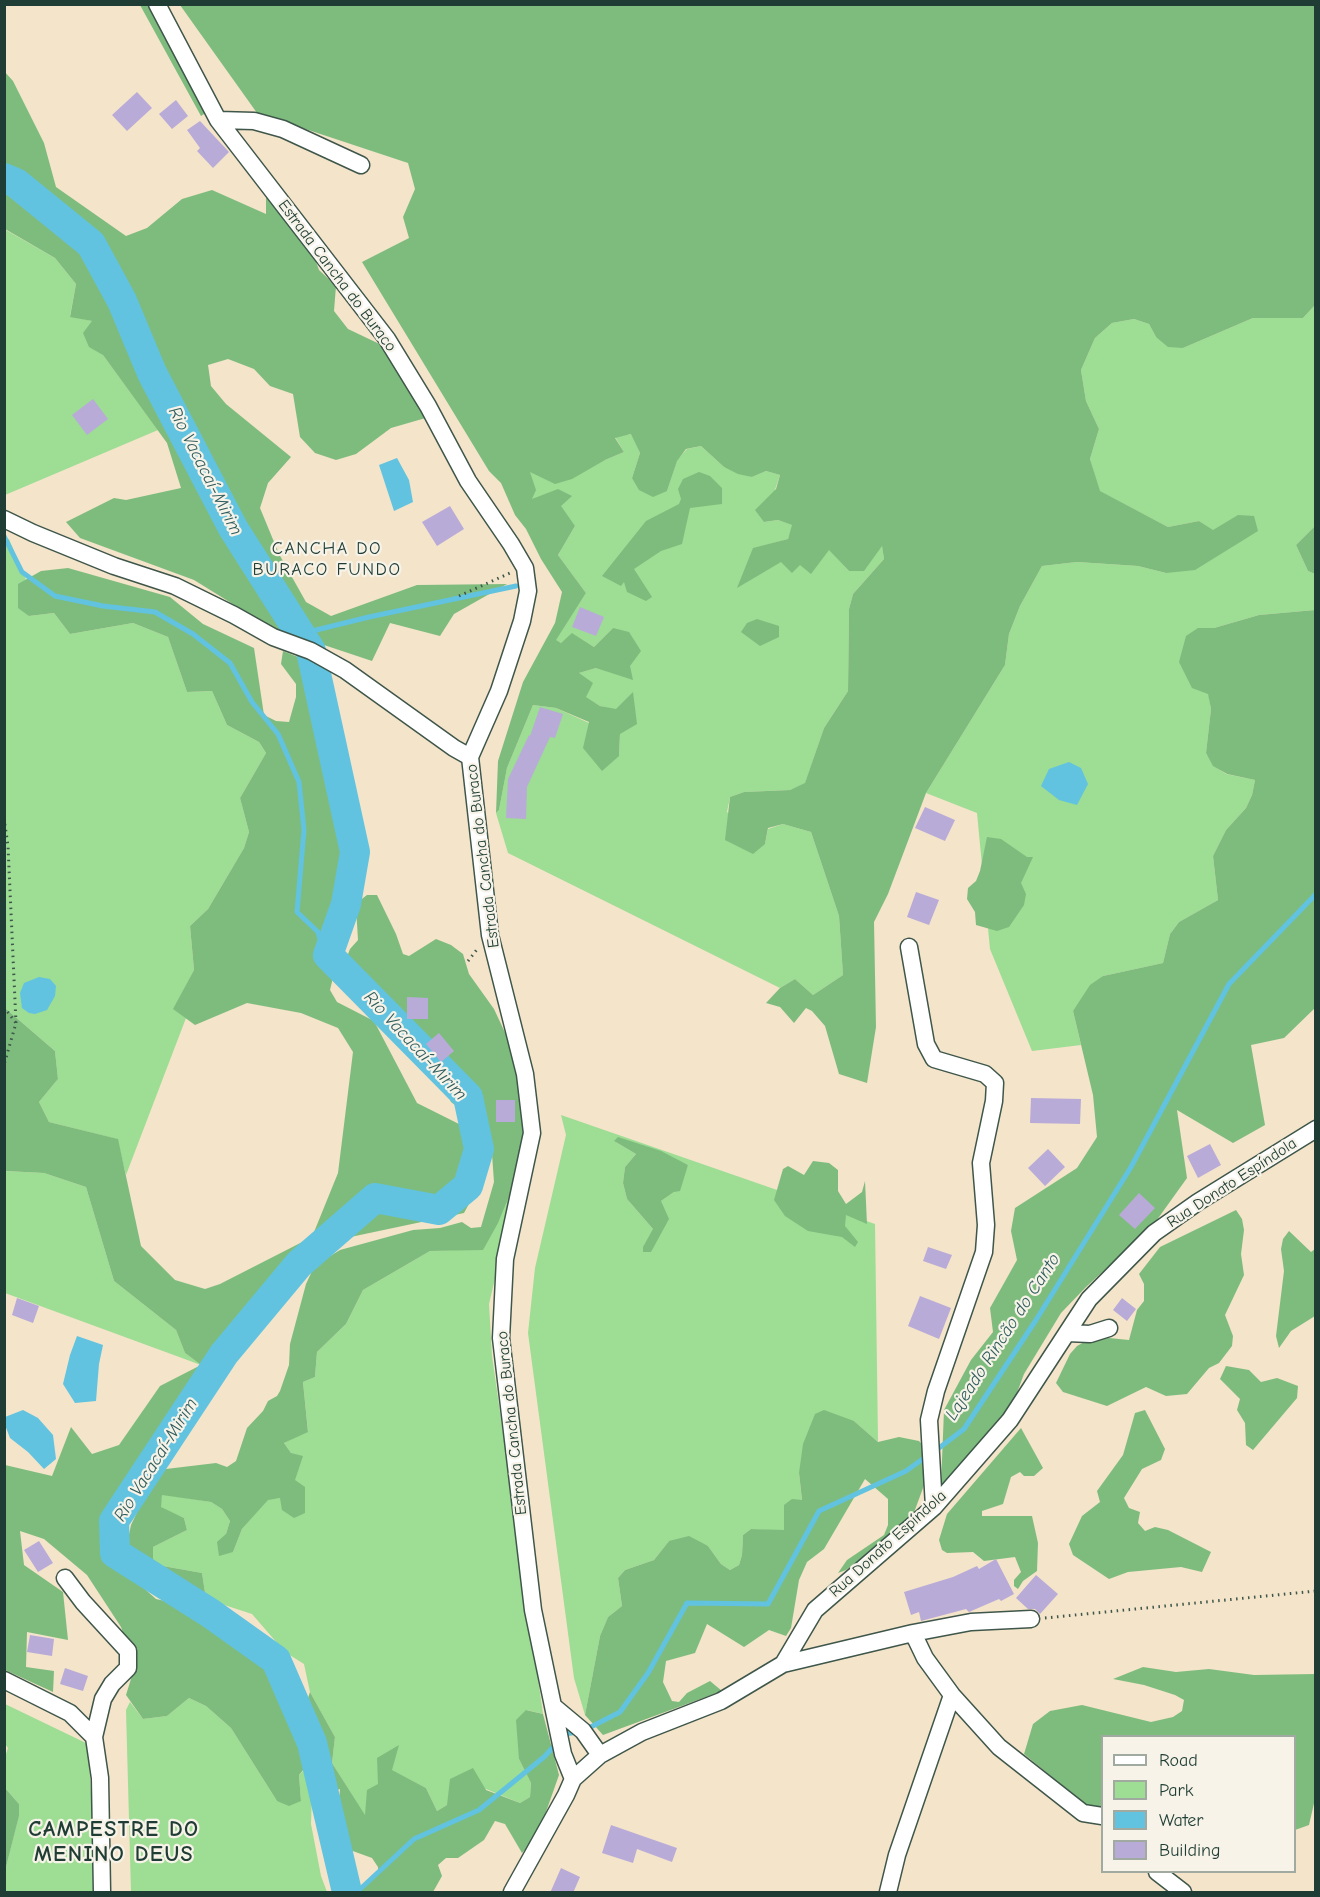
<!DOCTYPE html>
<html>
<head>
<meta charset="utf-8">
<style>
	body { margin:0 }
	#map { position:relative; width:1320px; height:1897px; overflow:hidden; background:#f3e4ca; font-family:"Comic Neue",sans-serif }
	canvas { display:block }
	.frame { position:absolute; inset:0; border:6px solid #1f3d34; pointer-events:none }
	.legend { position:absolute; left:1101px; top:1735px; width:195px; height:138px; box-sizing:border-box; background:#f7f3e8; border:2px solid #a1aaa0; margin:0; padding:8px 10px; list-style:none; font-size:18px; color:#1f3d34 }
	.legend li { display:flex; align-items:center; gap:12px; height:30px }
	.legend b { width:30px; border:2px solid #a1aaa0 }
</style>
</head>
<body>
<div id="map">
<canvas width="1320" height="1897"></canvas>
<div class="frame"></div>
<ul class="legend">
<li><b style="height:8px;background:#fff"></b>Road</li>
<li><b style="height:16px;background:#9ddd94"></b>Park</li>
<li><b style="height:16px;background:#61c3df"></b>Water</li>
<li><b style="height:16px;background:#b9abd8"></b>Building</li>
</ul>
</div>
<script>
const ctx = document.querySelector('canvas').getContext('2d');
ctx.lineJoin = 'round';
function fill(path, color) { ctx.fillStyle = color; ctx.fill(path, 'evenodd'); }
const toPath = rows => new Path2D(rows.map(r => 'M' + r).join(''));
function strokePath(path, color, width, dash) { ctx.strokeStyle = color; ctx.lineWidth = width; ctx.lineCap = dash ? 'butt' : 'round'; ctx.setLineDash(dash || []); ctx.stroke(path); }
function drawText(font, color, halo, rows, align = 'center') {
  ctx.font = font + ' "Comic Neue",sans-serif'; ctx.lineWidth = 4.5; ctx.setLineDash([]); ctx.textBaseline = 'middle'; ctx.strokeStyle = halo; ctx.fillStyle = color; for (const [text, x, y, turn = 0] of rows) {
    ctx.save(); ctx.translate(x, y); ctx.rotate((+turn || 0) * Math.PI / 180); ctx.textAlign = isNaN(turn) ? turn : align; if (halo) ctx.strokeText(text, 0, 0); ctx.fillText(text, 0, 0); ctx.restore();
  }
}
fill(toPath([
	[4,229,55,258,76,284,70,316,92,321,103,355,158,430,5,495],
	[1315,305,1315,526,1296,545,1308,571,1315,574,1315,610,1259,615,1214,628,1198,628,1211,709,1206,753,1214,766,1226,774,1255,780,1252,795,1246,808,1226,830,1213,856,1218,900,1179,922,1170,934,1163,963,1103,976,1073,1011,1081,1045,1032,1051,990,949,977,813,926,793,1005,665,1009,634,1020,606,1042,566,1077,562,1138,566,1166,573,1213,531,1199,521,1168,527,1099,491,1090,459,1099,429,1086,401,1081,370,1095,338,1112,323,1134,319,1149,324,1156,337,1183,348,1253,318,1303,318],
	[632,434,640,453,632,478,667,491,677,460,687,449,701,446,724,467,752,477,766,471,780,475,764,522,778,520,793,525,788,539,753,549,781,562,799,565,829,549,849,571,882,545,884,559,853,594,849,609,848,691,824,728,805,784,790,790,744,792,730,797,727,812,765,844,768,829,783,824,811,832,839,916,843,975,813,995,795,979,780,988,508,853,496,813,499,810,507,768,533,705,556,708,589,723,619,756,620,734,633,693,616,710,600,706,585,697,579,673,596,668,613,628,594,647,573,634,561,643,555,640,586,593,558,555,575,526,532,500,530,471,605,460,624,452,615,437],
	[9,539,26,580,18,585,29,616,54,613,70,634,133,623,168,637,187,692,212,691,227,725,259,742,266,753,240,798,249,832,244,848,208,909,190,926,194,970,174,1009,186,1018,126,1175,117,1139,49,1122,39,1102,58,1079,55,1051,5,1008,4,540],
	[561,1115,875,1224,878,1442,854,1421,799,1473,802,1501,784,1531,751,1529,743,1535,742,1555,739,1565,730,1570,721,1564,708,1546,669,1541,654,1560,625,1570,618,1578,622,1606,608,1617,600,1636,585,1715,574,1678,528,1333,535,1268,566,1135],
	[614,1141,688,1165,674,1192,661,1201,651,1252,653,1229,627,1199,623,1183,625,1167,636,1154],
	[524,1155,489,1304,492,1356,543,1714,527,1710,519,1759,531,1783,530,1797,520,1803,486,1789,447,1805,437,1811,426,1788,391,1770,398,1746,378,1784,365,1816,332,1763,335,1737,310,1692,304,1664,285,1652,252,1614,206,1599,202,1573,163,1566,153,1559,153,1547,187,1530,184,1518,160,1508,162,1494,211,1502,222,1509,230,1521,226,1534,233,1552,242,1529,268,1499,280,1498,295,1480,291,1453,284,1443,308,1431,303,1382,315,1377,317,1352,346,1324,363,1290,430,1251,483,1249,517,1163],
	[4,1171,44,1173,86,1187,114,1281,176,1330,185,1353,201,1365,5,1293],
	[189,1698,206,1706,231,1728,277,1801,301,1801,299,1775,313,1761,311,1824,321,1876,327,1892,131,1892,126,1710,130,1702,143,1719,167,1716],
	[5,1704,88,1744,97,1892,5,1892,5,1871,19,1815,19,1804,5,1788,5,1757,8,1748,5,1744]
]), '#9ddd94');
fill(toPath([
	[140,5,149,5,207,112,201,116],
	[180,5,1315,5,1315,305,1303,318,1253,318,1183,348,1168,347,1156,337,1149,324,1134,319,1112,323,1095,338,1081,370,1086,401,1099,429,1090,459,1100,491,1168,527,1199,521,1213,530,1238,515,1254,516,1258,531,1195,570,1166,573,1138,566,1077,562,1042,566,1020,606,1009,634,1005,665,926,793,888,894,874,922,876,1027,867,1083,839,1074,825,1026,812,1011,806,1008,794,1023,780,1007,766,1003,780,988,795,979,813,995,843,975,839,916,811,832,783,824,768,828,765,844,753,854,725,840,730,797,744,792,790,790,805,783,824,728,848,691,849,609,853,594,884,559,882,546,864,571,849,571,829,550,811,574,800,565,792,573,781,562,737,588,753,548,788,539,792,525,778,520,764,522,755,510,776,489,780,475,766,471,752,477,738,474,724,467,701,446,686,449,677,461,667,491,653,497,639,490,632,478,640,453,631,434,615,438,624,452,605,460,572,479,555,484,530,472,536,490,532,499,558,489,572,496,561,506,575,526,558,555,586,593,556,640,561,643,572,633,594,647,613,628,629,632,641,651,630,666,633,680,596,668,579,673,593,683,586,697,600,706,616,709,633,692,637,724,620,734,619,756,602,771,583,748,589,722,556,708,533,705,507,768,499,810,496,813,498,761,523,682,555,623,562,592,541,559,526,529,515,515,501,483,489,471,362,262,409,238,403,217,415,189,408,163,257,113],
	[4,71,13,81,44,143,56,187,126,236,147,228,182,199,212,190,266,214,266,193,313,253,319,270,336,286,334,311,348,329,390,349,429,417,391,428,356,454,336,460,315,453,300,437,293,394,270,386,254,369,228,359,208,365,211,386,226,404,291,457,268,483,260,508,279,554,306,602,331,616,417,585,507,584,454,614,440,636,390,623,372,661,270,627,194,580,80,538,66,522,114,498,126,500,181,488,167,443,103,355,89,347,83,333,92,321,70,317,76,284,55,258,5,229],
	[699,472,710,476,722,488,722,504,690,508,682,544,661,551,634,569,652,597,646,601,627,592,624,582,621,586,602,576,646,521,679,504,681,499,678,489,683,479],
	[1315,526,1315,574,1308,571,1296,545],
	[68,568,170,597,203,624,254,648,264,715,276,721,289,722,296,697,296,684,281,664,283,651,308,661,342,786,353,895,330,990,337,1002,374,1021,417,1103,459,1124,473,1149,476,1191,464,1213,341,1239,301,1271,274,1310,238,1337,231,1367,169,1443,108,1542,111,1559,156,1599,201,1609,285,1670,320,1750,299,1775,301,1801,289,1806,277,1801,231,1728,206,1706,189,1698,167,1716,143,1719,126,1695,135,1666,121,1627,87,1575,44,1539,20,1531,24,1565,63,1592,68,1640,27,1632,26,1667,54,1671,53,1692,5,1670,5,1465,52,1476,71,1427,92,1454,119,1445,160,1386,201,1365,185,1353,176,1330,114,1281,86,1187,44,1173,5,1171,5,1008,55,1051,58,1079,39,1102,49,1122,118,1139,141,1246,175,1280,205,1289,220,1284,312,1237,338,1173,353,1052,338,1028,301,1013,247,1003,195,1025,173,1009,194,970,190,926,208,909,244,848,249,832,240,798,266,753,259,742,227,725,212,691,187,692,168,637,133,623,70,634,54,613,29,616,18,608,18,584,41,571],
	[1315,610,1315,1008,1284,1038,1251,1045,1265,1125,1233,1143,1177,1110,1187,1178,1154,1224,1086,1287,1061,1313,1024,1374,1008,1417,941,1485,944,1410,971,1360,993,1332,990,1308,1017,1260,1011,1231,1015,1208,1077,1168,1097,1137,1093,1095,1073,1011,1090,985,1103,976,1163,963,1170,934,1179,922,1218,900,1213,856,1226,830,1246,808,1252,795,1255,780,1227,774,1213,766,1206,753,1211,709,1208,694,1192,688,1179,662,1186,636,1198,628,1214,628,1259,615],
	[757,619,779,626,779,637,760,646,741,632,747,623],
	[987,837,1001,839,1027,857,1033,857,1021,883,1026,894,1024,905,1009,927,997,931,976,925,975,912,967,899,968,888,976,881,980,871],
	[367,895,377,895,396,934,403,954,409,956,436,939,451,945,463,954,469,974,494,1009,508,1039,517,1072,523,1122,524,1155,517,1163,512,1189,498,1223,483,1250,430,1251,363,1290,346,1324,317,1352,315,1377,303,1382,308,1432,284,1443,291,1453,303,1456,295,1480,305,1487,305,1513,294,1518,282,1510,280,1498,268,1500,242,1529,233,1552,219,1556,217,1542,226,1534,230,1521,222,1509,211,1502,162,1495,161,1507,184,1518,187,1530,153,1547,153,1559,163,1566,202,1573,206,1599,180,1587,145,1566,127,1544,131,1525,150,1485,166,1469,216,1463,227,1467,236,1461,247,1428,263,1411,268,1401,277,1396,280,1391,289,1365,290,1344,306,1284,313,1269,322,1261,340,1250,413,1230,440,1228,462,1222,471,1228,481,1227,494,1182,492,1154,465,1112,451,1102,439,1075,415,1059,376,1013,346,994,343,989,341,972,350,949,358,940,356,907,358,902],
	[618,1137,661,1151,688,1165,680,1191,674,1192,661,1201,669,1219,651,1252,643,1252,643,1247,653,1229,627,1199,623,1183,625,1167,636,1154,614,1141],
	[813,1161,829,1163,838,1170,838,1191,846,1204,862,1192,865,1181,867,1224,846,1215,845,1226,858,1242,855,1247,842,1237,808,1231,785,1216,774,1200,783,1169,788,1166,804,1175],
	[1236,1210,1242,1219,1244,1230,1241,1254,1244,1275,1225,1315,1233,1336,1232,1346,1219,1363,1209,1368,1187,1394,1166,1396,1146,1387,1107,1406,1063,1392,1056,1383,1070,1354,1077,1346,1088,1340,1109,1338,1129,1340,1137,1310,1144,1301,1144,1284,1139,1274,1160,1247],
	[1289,1231,1311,1252,1315,1249,1315,1316,1291,1331,1279,1348,1276,1336,1284,1271,1281,1249,1283,1239],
	[1226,1366,1249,1370,1261,1382,1277,1378,1298,1386,1297,1398,1253,1450,1246,1445,1245,1423,1237,1410,1240,1399,1220,1379],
	[824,1410,854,1421,878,1442,899,1437,919,1441,926,1449,930,1469,912,1518,888,1539,846,1570,838,1573,847,1560,884,1535,888,1525,888,1499,865,1479,824,1549,807,1562,799,1580,791,1628,786,1636,769,1630,744,1647,707,1624,695,1653,666,1661,663,1682,672,1701,679,1702,687,1693,710,1681,722,1691,603,1735,585,1715,600,1636,608,1617,622,1606,618,1578,625,1570,654,1560,669,1541,689,1536,708,1546,721,1564,730,1570,739,1565,742,1555,743,1535,751,1529,784,1530,784,1505,792,1499,802,1500,799,1473,803,1444,815,1414],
	[1145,1410,1165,1449,1161,1460,1142,1469,1124,1498,1129,1508,1140,1512,1138,1523,1145,1531,1155,1527,1168,1530,1211,1552,1202,1572,1181,1567,1128,1572,1109,1579,1073,1555,1069,1544,1082,1516,1100,1502,1097,1491,1123,1455,1135,1413],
	[1021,1428,1043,1468,1034,1476,1024,1476,1020,1472,1011,1477,1003,1504,982,1511,982,1516,1032,1516,1038,1543,1037,1571,1023,1581,1018,1589,1014,1586,1014,1580,1021,1572,1015,1557,984,1561,973,1552,947,1553,942,1550,939,1540,947,1514],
	[1143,1667,1176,1672,1209,1669,1254,1675,1315,1674,1315,1799,1309,1825,1295,1830,1294,1736,1102,1736,1102,1807,1085,1804,1024,1754,1033,1724,1050,1711,1082,1705,1151,1722,1173,1717,1182,1711,1184,1700,1175,1695,1144,1685,1113,1679],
	[310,1692,335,1737,332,1763,365,1815,367,1790,378,1784,377,1758,399,1745,392,1770,426,1788,437,1811,447,1805,450,1779,473,1768,486,1790,520,1803,530,1797,531,1783,519,1759,516,1720,526,1710,543,1714,559,1775,541,1826,530,1845,522,1853,505,1824,495,1821,484,1840,458,1858,446,1858,438,1865,442,1876,433,1892,359,1892,378,1873,378,1867,372,1858,350,1850,337,1824,340,1789,328,1793,321,1776,327,1744,308,1698],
	[5,1788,19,1804,19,1816,5,1871]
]), '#7ebc7e');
fill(toPath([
	[397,458,409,480,413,502,394,511,379,465],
	[1069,762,1081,768,1088,784,1077,805,1059,800,1041,786,1049,769],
	[39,977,50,979,56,986,55,996,47,1010,35,1014,29,1013,22,1008,20,993,24,983],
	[77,1336,103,1345,99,1364,96,1401,75,1403,63,1384,70,1355],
	[23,1410,38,1418,53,1435,56,1459,44,1469,28,1452,10,1438,5,1425,5,1417]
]), '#61c3df');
strokePath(toPath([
	[4,536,22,572,55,596,103,606,155,612,193,634,230,663,252,702,278,734,299,782,304,830,297,912,318,932,321,943,328,955],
	[300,634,369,617,516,586],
	[935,1451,964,1429,1036,1320,1131,1167,1229,984,1316,894],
	[563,1736,565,1734,583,1731,620,1712,648,1673,687,1603,768,1604,819,1511,906,1471,927,1456],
	[357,1892,414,1839,479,1810,544,1757,557,1743]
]), '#61c3df', 5);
strokePath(toPath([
	[4,178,16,183,91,244,122,301,152,373,233,528,311,651,355,852,346,904,328,955,468,1097,479,1149,468,1186,439,1210,375,1198,299,1264,224,1354,114,1521,115,1553,210,1613,276,1660,312,1743,347,1892]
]), '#61c3df', 30);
fill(toPath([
	[137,92,152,108,127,131,112,115],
	[176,100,188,116,172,129,159,114],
	[200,121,229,152,213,168,197,151,200,148,187,130],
	[93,399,108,419,87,435,72,415],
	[450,506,464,529,437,546,422,522],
	[580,607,604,617,596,636,572,627],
	[540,707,563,714,555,738,550,737,527,787,526,819,506,818,508,779,529,735,530,736],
	[925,807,955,820,945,841,915,828],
	[916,892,939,900,929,925,907,917],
	[407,997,428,998,428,1019,407,1019],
	[439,1033,454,1051,441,1062,426,1044],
	[1031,1098,1081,1099,1080,1124,1030,1123],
	[496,1100,515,1100,515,1122,496,1122],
	[1210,1144,1221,1165,1198,1178,1187,1156],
	[1048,1149,1065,1167,1045,1186,1028,1168],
	[1139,1193,1155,1208,1135,1229,1119,1215],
	[928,1247,952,1255,946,1269,923,1261],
	[920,1296,951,1308,939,1339,908,1326],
	[17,1298,39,1306,33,1323,12,1315],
	[1122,1298,1136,1309,1127,1321,1113,1310],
	[39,1541,53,1563,38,1572,24,1550],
	[996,1559,1014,1594,1001,1601,999,1599,969,1612,966,1609,921,1621,919,1612,911,1615,904,1592,953,1577,977,1566,979,1569],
	[1036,1575,1058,1594,1040,1614,1035,1609,1028,1609,1016,1598],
	[30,1635,54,1639,52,1656,27,1652],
	[65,1668,88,1676,83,1691,60,1684],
	[611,1825,677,1848,672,1862,637,1849,633,1863,602,1853],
	[561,1868,580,1877,573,1893,550,1893]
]), '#b9abd8');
const minor = toPath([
	[157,4,218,120,387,339,428,406,468,481,511,544,525,568,528,591,522,621,499,691,470,757,490,935,525,1074,532,1133,505,1259,501,1338,533,1610,563,1754,573,1779],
	[218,120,254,121,283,129,361,165],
	[4,519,33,533,114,566,175,586,234,615,273,637,311,651,345,670,454,748,470,757],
	[909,947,926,1044,934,1059,985,1074,995,1083,994,1101,981,1163,986,1225,984,1252,936,1391,929,1420,934,1507],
	[1067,1333,1090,1334,1109,1328],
	[65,1578,83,1602,128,1651,128,1668,112,1684,103,1699,94,1737],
	[913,1633,925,1658,952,1695,999,1747,1083,1813,1102,1816],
	[783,1664,913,1633,971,1622,1031,1619],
	[4,1680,70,1713,94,1737,100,1778,102,1892],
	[553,1706,583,1731,600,1755],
	[1157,1872,1183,1892],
	[512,1892,566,1795,573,1779,600,1755,642,1732,721,1701,783,1664,815,1610,934,1507,1010,1420,1089,1299,1154,1233,1198,1202,1316,1129],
	[888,1892,897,1855,952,1695]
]);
strokePath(minor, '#3f564a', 19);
strokePath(toPath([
	[459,596,510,573],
	[4,818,8,846,16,1023],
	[468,961,478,948],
	[4,1007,16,1023,4,1065],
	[1045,1618,1316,1591]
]), '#3f564a', 3, [1.5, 4.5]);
strokePath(minor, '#fff', 16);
drawText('16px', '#1f3d34', '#f7f3e8', [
	["Estrada Cancha do Buraco",337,276,53],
	["Estrada Cancha do Buraco",483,856,-97],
	["Rua Donato Espíndola",1232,1183,-33],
	["Estrada Cancha do Buraco",512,1423,-96],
	["Rua Donato Espíndola",888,1544,-42]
]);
drawText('italic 18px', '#305e5f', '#f7f3e8', [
	["Rio Vacacaí-Mirim",205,471,63],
	["Rio Vacacaí-Mirim",415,1046,47],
	["Lajeado Rincão do Canto",1003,1337,-57],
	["Rio Vacacaí-Mirim",156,1460,-58]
]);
ctx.letterSpacing = '1.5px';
drawText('18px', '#1f3d34', '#f7f3e8', [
	["CANCHA DO",327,549],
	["BURACO FUNDO",327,570]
]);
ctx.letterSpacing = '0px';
ctx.letterSpacing = '1.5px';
drawText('bold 22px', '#1f3d34', '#f7f3e8', [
	["CAMPESTRE DO",114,1830],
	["MENINO DEUS",114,1855]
]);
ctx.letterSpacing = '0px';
</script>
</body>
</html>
